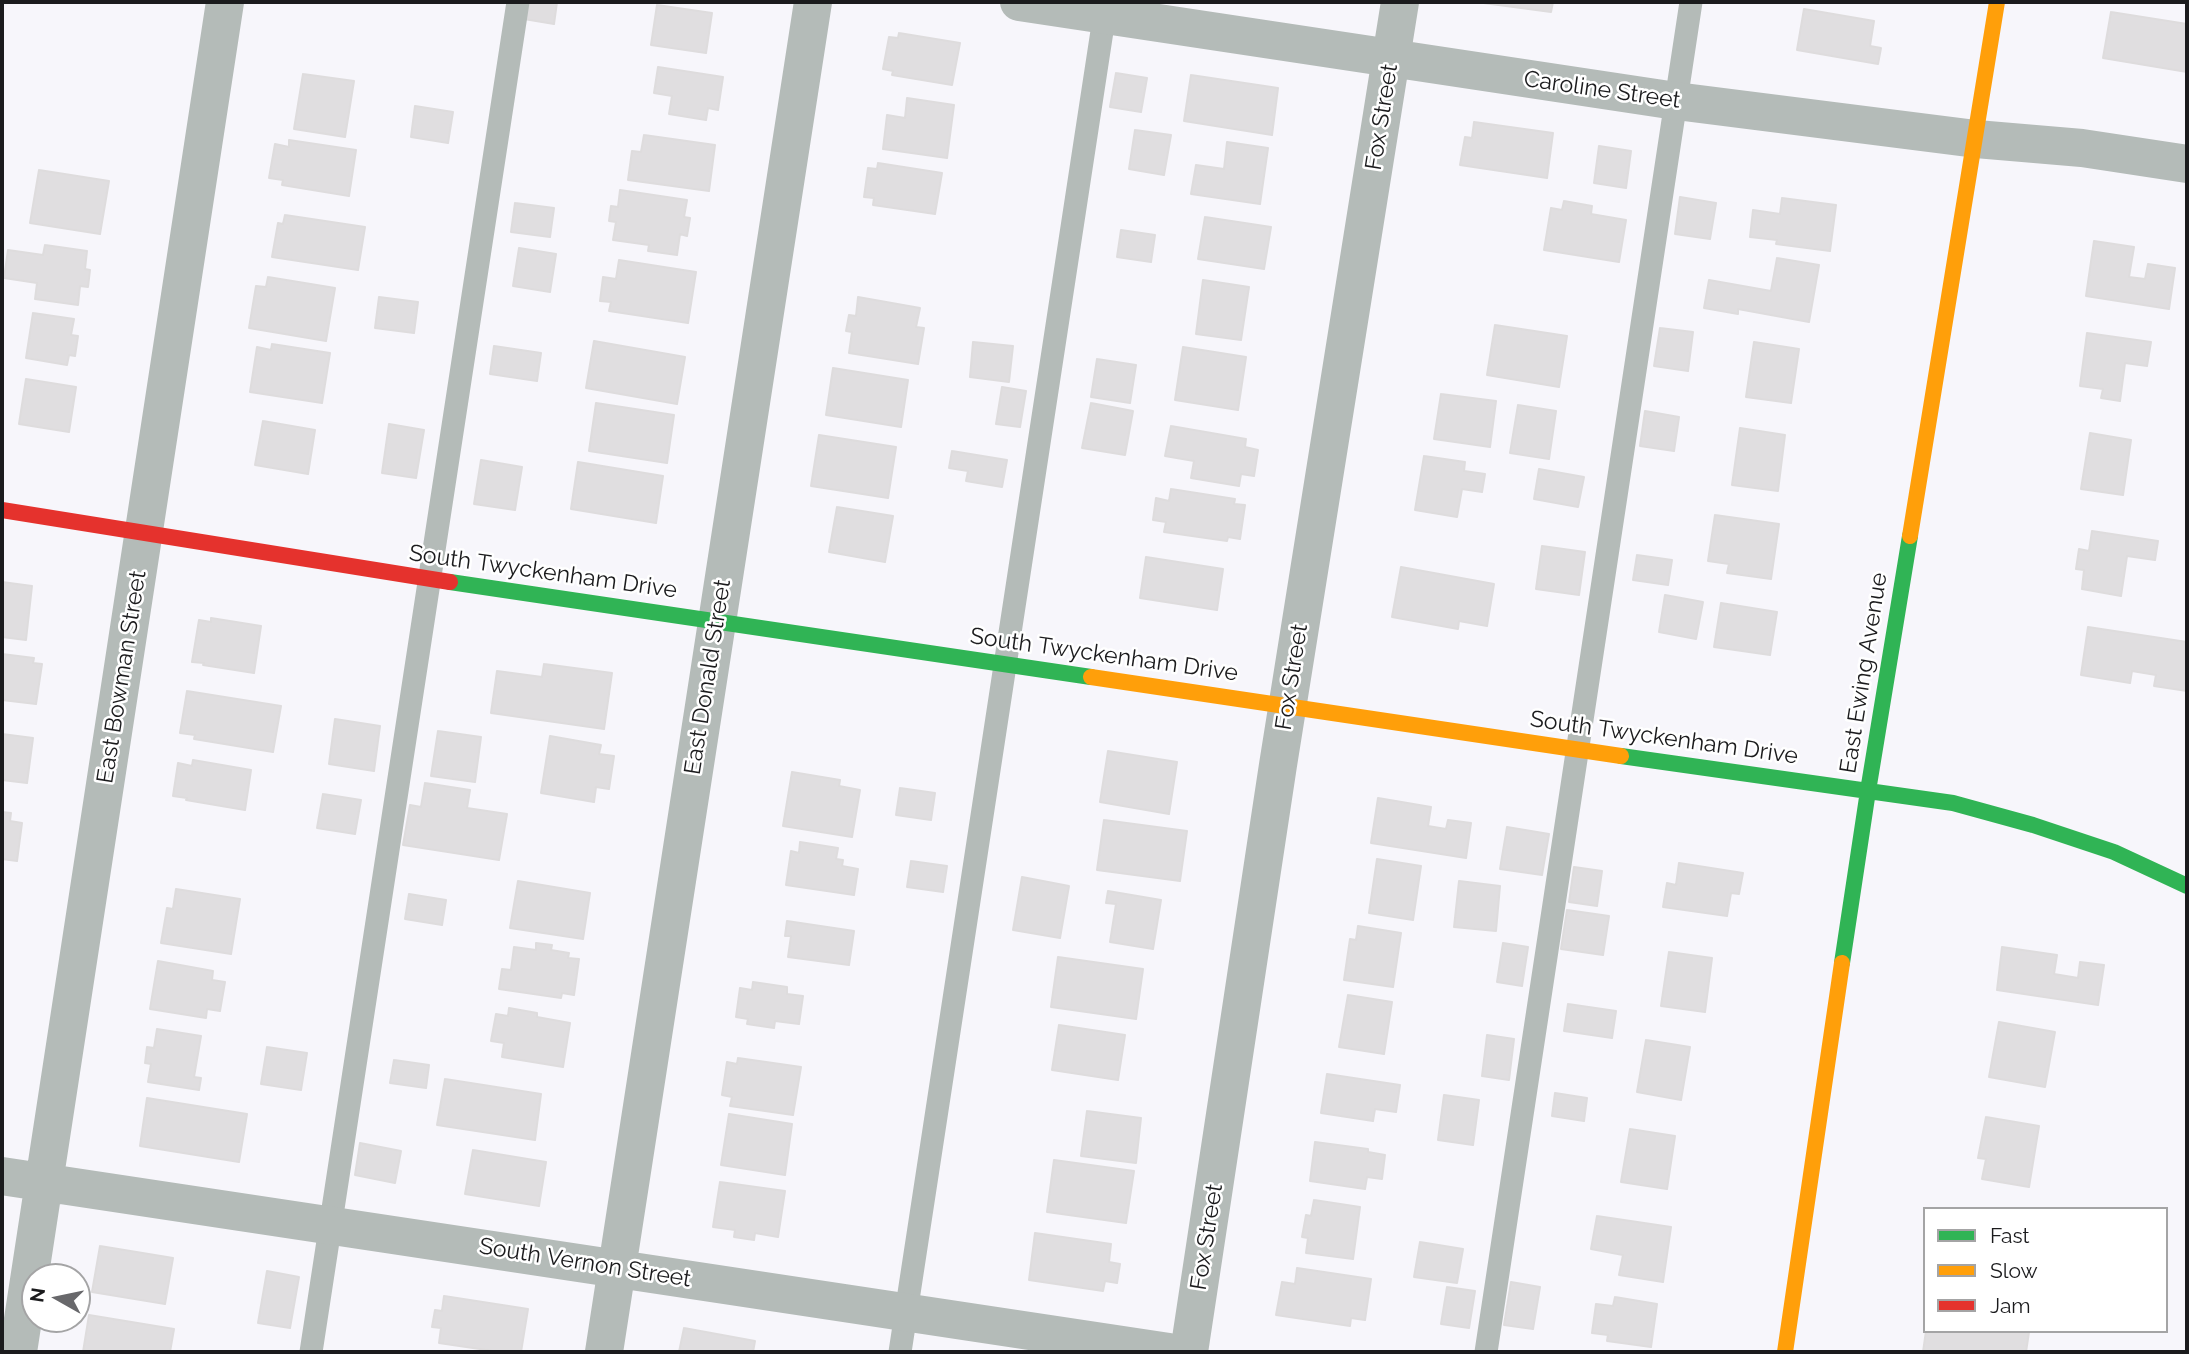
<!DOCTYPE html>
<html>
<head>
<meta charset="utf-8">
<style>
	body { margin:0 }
	#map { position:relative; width:2189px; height:1354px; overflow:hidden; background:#f7f6fb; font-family:Raleway,sans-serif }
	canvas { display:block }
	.frame { position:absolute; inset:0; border:4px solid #1b1b1d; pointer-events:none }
	.legend { position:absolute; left:1923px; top:1207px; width:245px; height:126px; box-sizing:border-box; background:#fff; border:2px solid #a4a4a5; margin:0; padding:9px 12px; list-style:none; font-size:21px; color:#1b1b1d }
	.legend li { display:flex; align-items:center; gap:14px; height:35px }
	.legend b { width:35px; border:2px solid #a4a4a5 }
	.north { position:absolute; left:21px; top:1263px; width:70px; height:70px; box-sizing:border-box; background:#fff; border:2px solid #a4a4a5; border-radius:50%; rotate:279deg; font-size:19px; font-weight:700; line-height:28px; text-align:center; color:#1b1b1d }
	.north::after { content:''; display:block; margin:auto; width:24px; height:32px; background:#68686b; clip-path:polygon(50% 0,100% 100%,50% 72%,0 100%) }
</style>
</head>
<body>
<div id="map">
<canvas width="2189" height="1354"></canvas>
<div class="frame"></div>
<ul class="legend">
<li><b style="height:9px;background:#30b455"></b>Fast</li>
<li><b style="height:9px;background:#ff9f0a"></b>Slow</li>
<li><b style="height:9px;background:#e5322d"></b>Jam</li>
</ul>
<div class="north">N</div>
</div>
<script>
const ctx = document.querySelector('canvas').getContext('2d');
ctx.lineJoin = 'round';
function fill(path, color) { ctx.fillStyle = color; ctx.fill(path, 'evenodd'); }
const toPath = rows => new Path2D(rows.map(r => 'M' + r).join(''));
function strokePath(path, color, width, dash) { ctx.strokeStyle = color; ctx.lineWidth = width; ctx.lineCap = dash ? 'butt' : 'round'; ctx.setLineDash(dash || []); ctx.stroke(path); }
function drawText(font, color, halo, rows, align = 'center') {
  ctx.font = font + ' Raleway,sans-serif'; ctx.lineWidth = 5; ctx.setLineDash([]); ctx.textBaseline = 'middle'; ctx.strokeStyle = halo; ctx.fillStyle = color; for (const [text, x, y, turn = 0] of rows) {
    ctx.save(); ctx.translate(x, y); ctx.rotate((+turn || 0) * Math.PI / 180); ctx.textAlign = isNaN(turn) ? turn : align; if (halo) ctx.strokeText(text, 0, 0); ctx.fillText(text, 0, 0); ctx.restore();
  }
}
const building = toPath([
	[527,2,557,2,554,24,524,19,527,2],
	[1476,2,1553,2,1551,12,1476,2],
	[657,5,712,13,706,53,651,45,657,5],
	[1804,9,1874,21,1870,46,1881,48,1878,64,1797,50,1804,9],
	[2111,12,2187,24,2187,72,2103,58,2111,12],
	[899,33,960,43,952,85,892,75,893,71,883,69,889,37,898,38,899,33],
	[658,67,723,77,718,110,708,108,706,120,669,114,672,96,654,93,658,67],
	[1116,73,1147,78,1141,112,1110,107,1116,73],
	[303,74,354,81,345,137,294,129,303,74],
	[1191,75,1278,88,1272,135,1184,121,1191,75],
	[907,98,954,105,947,158,883,149,887,115,905,118,907,98],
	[415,106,453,112,448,143,411,137,415,106],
	[1474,122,1553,133,1547,178,1460,165,1465,137,1472,138,1474,122],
	[1135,130,1171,135,1164,175,1129,169,1135,130],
	[644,135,715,145,709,191,628,180,632,151,641,152,644,135],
	[289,140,356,150,349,196,282,185,283,180,269,178,275,144,289,147,289,140],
	[1227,142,1268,148,1260,204,1191,194,1196,165,1224,169,1227,142],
	[1599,146,1631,151,1626,188,1594,183,1599,146],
	[878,163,942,173,935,214,873,205,874,198,864,197,868,168,877,169,878,163],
	[39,170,109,181,100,234,30,223,39,170],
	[620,190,687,200,684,217,690,218,687,236,680,234,677,255,648,251,649,245,613,240,616,222,609,221,611,206,618,207,620,190],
	[1680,197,1716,203,1710,239,1675,234,1680,197],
	[1782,198,1836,205,1830,251,1776,244,1777,240,1750,237,1753,210,1780,214,1782,198],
	[1564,201,1592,206,1591,214,1626,220,1619,262,1544,250,1551,208,1562,210,1564,201],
	[515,203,554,208,550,237,511,232,515,203],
	[285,215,365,227,358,270,272,257,278,223,283,224,285,215],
	[1205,217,1271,227,1264,269,1198,259,1205,217],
	[1121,230,1155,235,1151,262,1117,257,1121,230],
	[2094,241,2134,247,2129,277,2145,279,2148,264,2175,268,2169,309,2086,296,2094,241],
	[45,245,87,251,85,269,90,270,88,287,80,286,78,305,35,299,37,283,4,278,8,250,43,255,45,245],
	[519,248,556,254,550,292,513,286,519,248],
	[1777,258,1819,265,1809,322,1738,309,1738,314,1704,308,1709,280,1771,291,1777,258],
	[619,260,696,272,688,323,609,311,611,302,600,301,603,277,616,279,619,260],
	[268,277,335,288,326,341,249,328,256,286,266,287,268,277],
	[1203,280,1249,287,1241,340,1196,334,1203,280],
	[379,297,418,302,414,333,375,328,379,297],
	[858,297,920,308,916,327,924,328,918,364,849,353,852,332,846,331,849,315,856,316,858,297],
	[33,313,74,319,71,335,78,336,75,356,69,355,67,365,26,358,33,313],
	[1495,325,1567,336,1559,387,1487,375,1495,325],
	[1660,328,1693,332,1688,371,1654,366,1660,328],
	[2087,333,2151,342,2147,366,2125,363,2120,401,2101,398,2103,389,2080,386,2087,333],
	[594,341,685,357,677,404,586,388,594,341],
	[973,342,1013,346,1009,382,970,377,973,342],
	[1754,342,1799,349,1791,403,1746,397,1754,342],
	[272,344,330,353,322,403,250,392,257,347,271,350,272,344],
	[494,346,541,353,537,381,490,374,494,346],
	[1183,347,1246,357,1238,410,1175,400,1183,347],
	[1097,359,1136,365,1130,403,1091,397,1097,359],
	[833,368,908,380,901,427,826,415,833,368],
	[26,379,76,387,69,432,19,424,26,379],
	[1002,387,1026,391,1020,427,996,424,1002,387],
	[1441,394,1496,401,1490,447,1434,439,1441,394],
	[596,403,674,415,667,463,589,451,596,403],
	[1091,403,1133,411,1125,455,1082,448,1091,403],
	[1518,405,1556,411,1549,459,1510,453,1518,405],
	[1645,411,1679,417,1674,451,1640,446,1645,411],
	[263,421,315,430,308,474,255,465,263,421],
	[389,424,424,430,416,478,382,473,389,424],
	[1171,426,1246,439,1245,447,1258,450,1254,476,1241,474,1239,486,1191,478,1194,461,1165,456,1171,426],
	[1740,428,1785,435,1778,491,1732,485,1740,428],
	[2090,433,2131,440,2123,495,2081,489,2090,433],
	[819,435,896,447,888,498,811,486,819,435],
	[952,451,1007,460,1002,487,966,481,968,471,949,468,952,451],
	[1424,456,1465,462,1464,471,1485,474,1482,492,1462,489,1457,517,1415,510,1424,456],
	[481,460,522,467,515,510,474,504,481,460],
	[578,462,663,476,656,523,571,509,578,462],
	[1539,469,1584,477,1578,507,1534,499,1539,469],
	[1171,489,1235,499,1234,504,1245,505,1240,539,1228,537,1227,541,1164,532,1166,522,1153,520,1156,498,1169,501,1171,489],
	[837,507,893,516,885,562,829,552,837,507],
	[1715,515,1779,524,1771,579,1727,573,1729,564,1708,561,1715,515],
	[2092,531,2158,541,2155,560,2127,556,2121,596,2082,589,2084,570,2076,569,2079,549,2089,551,2092,531],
	[1542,546,1585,552,1579,595,1536,589,1542,546],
	[1637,555,1672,560,1668,585,1633,580,1637,555],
	[1146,557,1223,569,1217,610,1140,598,1146,557],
	[1401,567,1494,584,1487,626,1459,621,1458,629,1392,617,1401,567],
	[2,582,32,586,26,640,2,637,2,582],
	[1665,595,1703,602,1696,639,1659,632,1665,595],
	[1721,603,1777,612,1770,655,1714,647,1721,603],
	[211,618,261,626,254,673,203,665,204,663,192,662,199,620,211,622,211,618],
	[2088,627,2187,642,2187,691,2154,686,2156,675,2132,671,2130,683,2081,675,2088,627],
	[2,654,34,658,33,663,42,664,36,704,2,700,2,654],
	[544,664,612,673,604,729,491,713,497,671,542,677,544,664],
	[187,691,281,706,273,752,194,739,195,735,180,733,187,691],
	[335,719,380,726,374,771,329,764,335,719],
	[438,731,481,737,475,782,431,776,438,731],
	[2,734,33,738,27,783,2,780,2,734],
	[550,736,601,745,599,754,614,756,609,789,596,787,594,802,541,793,550,736],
	[1108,751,1177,762,1169,814,1100,802,1108,751],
	[193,760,251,770,245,810,186,800,187,798,173,796,178,763,192,766,193,760],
	[792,772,840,780,839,786,860,790,852,837,783,826,792,772],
	[425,783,470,790,467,808,507,814,499,860,403,845,410,805,421,807,425,783],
	[900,788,935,793,931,820,896,815,900,788],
	[323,794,361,800,355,834,317,828,323,794],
	[1378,798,1431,807,1428,826,1446,829,1448,820,1471,823,1466,858,1371,843,1378,798],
	[2,812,11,813,10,821,22,823,17,861,2,859,2,812],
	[1104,820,1187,831,1180,881,1097,870,1104,820],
	[1507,827,1549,834,1542,875,1500,869,1507,827],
	[800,842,838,848,836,859,843,860,842,866,858,869,854,895,786,885,791,851,799,853,800,842],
	[1377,859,1421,866,1413,920,1369,913,1377,859],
	[911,861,947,866,943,892,907,887,911,861],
	[1679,863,1743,873,1739,894,1731,893,1727,916,1663,907,1667,883,1676,885,1679,863],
	[1574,867,1602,871,1597,906,1569,902,1574,867],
	[1022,877,1069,886,1060,938,1013,930,1022,877],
	[518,881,590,893,583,939,510,928,518,881],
	[1459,881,1500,886,1496,931,1454,927,1459,881],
	[176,889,240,899,231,954,161,943,167,908,173,909,176,889],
	[1108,891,1161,900,1153,949,1110,942,1116,904,1106,903,1108,891],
	[409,894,446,900,442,925,405,919,409,894],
	[1567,910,1609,916,1603,955,1561,949,1567,910],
	[787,921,854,931,849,965,788,957,791,936,785,936,787,921],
	[1358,926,1401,933,1393,987,1344,980,1350,939,1356,940,1358,926],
	[536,943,552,945,551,950,569,953,568,958,579,959,574,995,562,993,561,998,499,989,502,969,511,970,514,947,536,950,536,943],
	[1503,943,1528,947,1522,986,1497,982,1503,943],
	[2002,947,2057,955,2054,974,2078,978,2080,962,2104,965,2098,1005,1997,990,2002,947],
	[1669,952,1712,958,1705,1012,1661,1006,1669,952],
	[1058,957,1143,969,1136,1019,1051,1007,1058,957],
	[158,961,213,971,212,980,225,982,220,1011,207,1009,206,1018,150,1009,158,961],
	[753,982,787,987,787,994,803,996,799,1024,775,1021,774,1028,747,1024,748,1019,736,1017,740,988,752,990,753,982],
	[1348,995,1392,1002,1384,1054,1339,1047,1348,995],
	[1568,1004,1616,1011,1612,1038,1564,1031,1568,1004],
	[509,1008,537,1013,537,1017,570,1023,563,1067,502,1057,504,1043,491,1041,496,1014,508,1016,509,1008],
	[1999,1022,2055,1032,2045,1087,1989,1077,1999,1022],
	[1059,1025,1125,1035,1118,1080,1052,1070,1059,1025],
	[157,1029,201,1036,194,1077,201,1078,199,1090,148,1082,151,1064,145,1063,147,1047,154,1048,157,1029],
	[1487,1035,1514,1039,1509,1080,1482,1076,1487,1035],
	[1646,1040,1690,1047,1681,1100,1637,1092,1646,1040],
	[267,1047,307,1053,301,1090,261,1084,267,1047],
	[738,1058,801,1067,793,1115,730,1106,732,1097,722,1095,727,1062,737,1064,738,1058],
	[394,1060,429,1065,426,1088,390,1083,394,1060],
	[1327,1074,1400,1085,1396,1112,1375,1109,1373,1121,1321,1113,1327,1074],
	[445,1079,541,1094,535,1140,437,1125,445,1079],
	[1555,1093,1587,1098,1584,1121,1552,1116,1555,1093],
	[1444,1095,1479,1100,1473,1145,1438,1140,1444,1095],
	[147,1098,247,1114,239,1162,140,1146,147,1098],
	[1087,1111,1141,1118,1136,1163,1081,1156,1087,1111],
	[729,1114,792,1124,785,1175,721,1165,729,1114],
	[1986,1117,2039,1126,2029,1187,1982,1179,1986,1159,1978,1158,1986,1117],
	[1630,1129,1675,1136,1667,1189,1621,1182,1630,1129],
	[1315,1142,1368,1149,1368,1152,1385,1155,1382,1179,1367,1177,1365,1189,1310,1181,1315,1142],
	[360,1143,401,1151,395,1183,355,1175,360,1143],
	[473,1150,546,1162,539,1206,465,1194,473,1150],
	[1054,1160,1134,1171,1126,1223,1047,1212,1054,1160],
	[720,1182,785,1191,778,1237,755,1233,754,1240,734,1237,735,1230,713,1227,720,1182],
	[1314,1200,1360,1207,1353,1259,1306,1253,1308,1238,1302,1237,1306,1215,1311,1216,1314,1200],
	[1597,1216,1671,1227,1663,1282,1619,1275,1623,1255,1591,1249,1597,1216],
	[1035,1233,1111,1244,1109,1262,1120,1264,1117,1283,1105,1281,1103,1291,1029,1280,1035,1233],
	[1420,1242,1463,1249,1457,1283,1414,1277,1420,1242],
	[100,1246,173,1258,165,1304,92,1292,100,1246],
	[1297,1268,1371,1279,1365,1320,1351,1318,1350,1326,1276,1315,1282,1282,1295,1284,1297,1268],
	[267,1271,299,1277,290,1328,258,1323,267,1271],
	[1511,1282,1540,1287,1533,1329,1504,1325,1511,1282],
	[1447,1287,1475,1291,1469,1328,1441,1324,1447,1287],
	[444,1296,528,1309,521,1352,500,1352,439,1343,441,1328,432,1327,435,1310,442,1311,444,1296],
	[1615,1297,1657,1304,1651,1347,1607,1341,1608,1335,1592,1333,1596,1304,1613,1306,1615,1297],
	[89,1315,174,1329,170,1352,83,1352,89,1315],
	[684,1328,755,1341,753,1352,679,1352,684,1328],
	[1926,1331,2026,1331,2029,1332,2026,1352,1923,1352,1926,1331]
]);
fill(building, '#e0dee0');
strokePath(building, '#dedcdd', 2);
strokePath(toPath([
	[311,1352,518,2],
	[900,1352,1106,5],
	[1486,1352,1691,2]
]), '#b4bbb8', 23);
strokePath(toPath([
	[1019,2,1676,101,1976,139,2082,148,2187,164],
	[2,1176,1169,1352],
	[18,1352,225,2],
	[604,1352,813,2],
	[1189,1352,1278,765,1400,2]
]), '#b4bbb8', 38);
strokePath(toPath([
	[450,582,1091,677],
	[1621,756,1953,803,2033,825,2114,852,2187,886],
	[1842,963,1868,791,1910,536]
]), '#30b455', 16);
strokePath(toPath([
	[1910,536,1997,2],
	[1091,677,1621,756],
	[1785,1352,1842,963]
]), '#ff9f0a', 16);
strokePath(toPath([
	[2,510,450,582]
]), '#e5322d', 16);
drawText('23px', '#1b1b1d', '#fff', [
	["Caroline Street",1602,90,8],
	["Fox Street",1382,117,-81],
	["South Twyckenham Drive",543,572,8],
	["South Twyckenham Drive",1104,655,8],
	["East Ewing Avenue",1864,673,-81],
	["East Bowman Street",122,677,-81],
	["East Donald Street",708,677,-81],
	["Fox Street",1292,677,-81],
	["South Twyckenham Drive",1664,738,8],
	["Fox Street",1207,1237,-81],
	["South Vernon Street",585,1263,9]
]);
</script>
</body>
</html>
